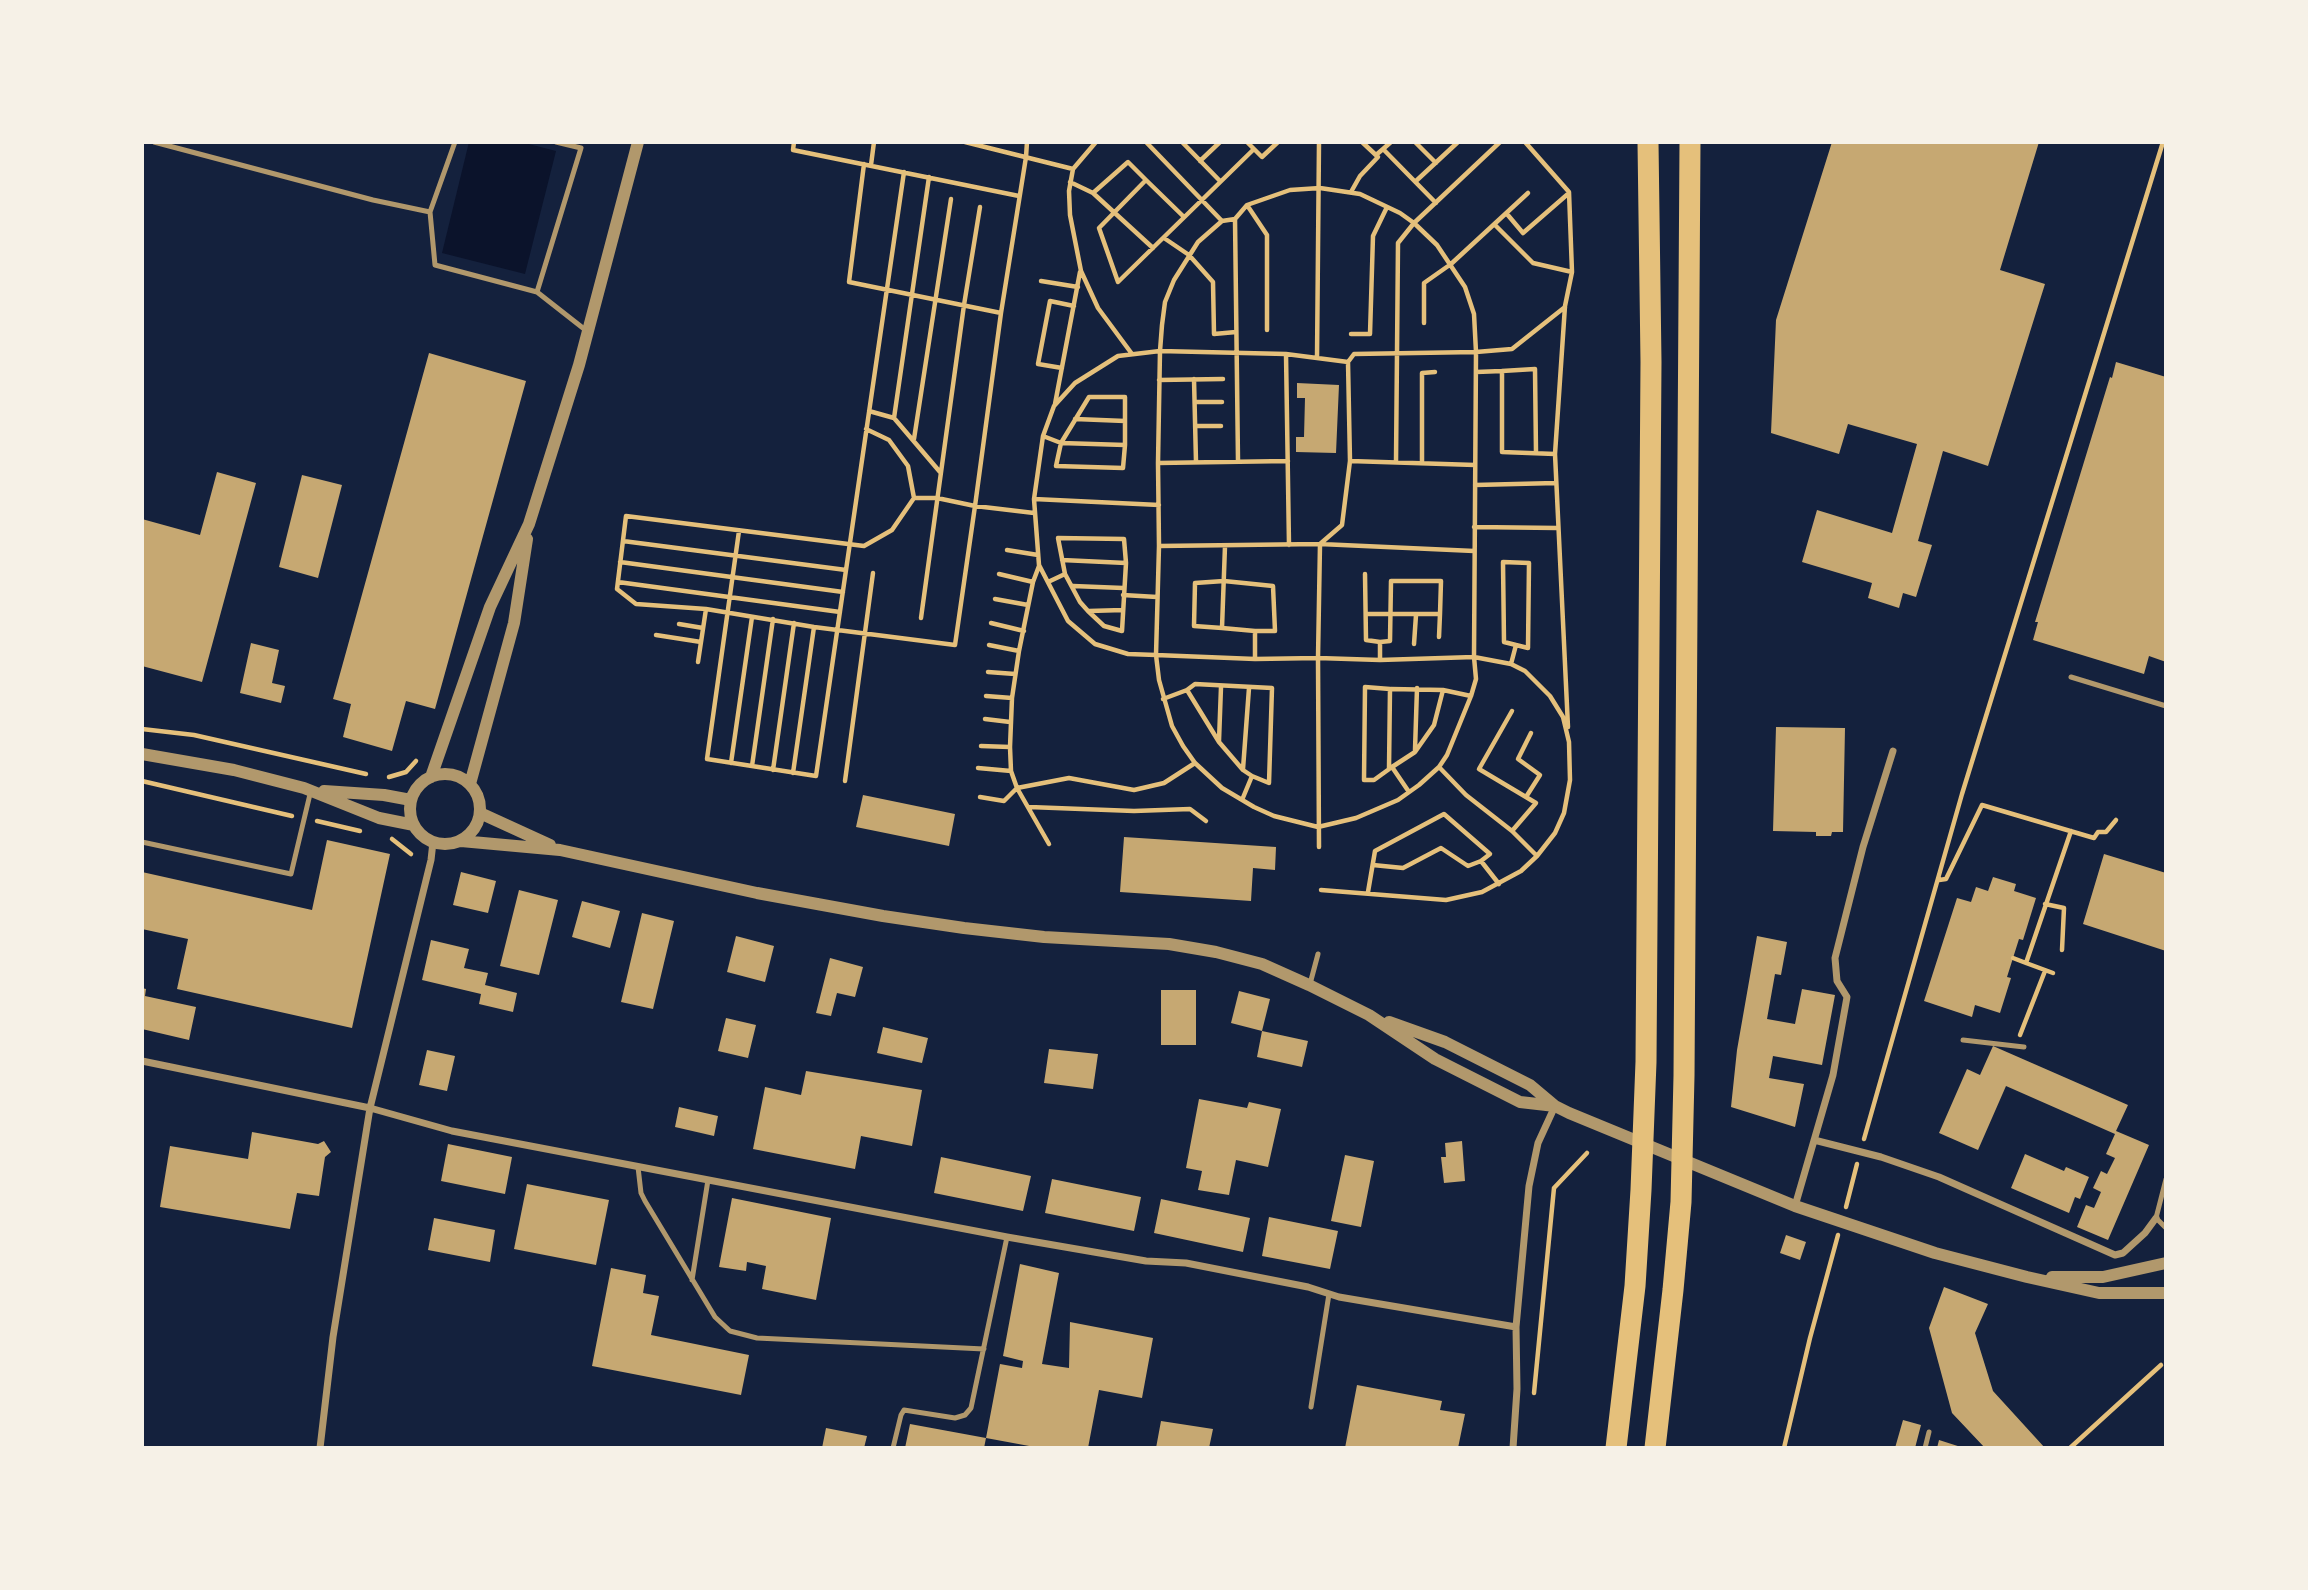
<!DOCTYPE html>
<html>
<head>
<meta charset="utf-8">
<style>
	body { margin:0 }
	#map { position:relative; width:2308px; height:1590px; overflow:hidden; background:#14213d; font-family:"Fira Sans",sans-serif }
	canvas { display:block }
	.frame { position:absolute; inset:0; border:144px solid #f6f1e7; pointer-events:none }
</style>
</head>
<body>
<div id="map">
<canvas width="2308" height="1590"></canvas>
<div class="frame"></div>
</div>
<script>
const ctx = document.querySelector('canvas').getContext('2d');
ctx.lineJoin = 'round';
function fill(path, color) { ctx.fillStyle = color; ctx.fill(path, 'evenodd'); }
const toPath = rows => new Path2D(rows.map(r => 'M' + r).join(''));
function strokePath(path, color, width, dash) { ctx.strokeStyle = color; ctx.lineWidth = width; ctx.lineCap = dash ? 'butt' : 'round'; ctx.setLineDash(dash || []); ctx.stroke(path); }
fill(toPath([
	[469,142,521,142,556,151,525,274,442,253]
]), '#0b132b');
fill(toPath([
	[1832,142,2039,142,2000,270,2045,284,1988,466,1943,451,1918,541,1932,545,1916,597,1903,593,1899,608,1868,598,1872,583,1802,562,1817,510,1892,533,1917,444,1848,424,1839,454,1771,433,1776,320],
	[429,353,526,381,435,709,406,701,392,751,343,737,351,704,333,699],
	[2116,362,2166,377,2166,662,2149,656,2144,674,2033,640,2038,622,2035,622,2110,377,2112,378],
	[1297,383,1339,385,1336,453,1296,452,1296,437,1304,437,1305,398,1297,398],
	[217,472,256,483,202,682,142,666,142,519,200,535],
	[302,475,342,485,318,578,279,567],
	[251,643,279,650,272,683,285,686,281,703,240,693],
	[1776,727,1845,728,1843,832,1832,832,1831,836,1816,836,1816,832,1773,831],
	[863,795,955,814,949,846,856,827],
	[1124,837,1276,847,1275,870,1253,868,1251,901,1120,892],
	[327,840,390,854,352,1028,177,989,188,939,142,929,142,872,312,910],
	[2104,854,2166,873,2166,951,2083,924],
	[461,872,496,881,488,913,453,905],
	[1993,877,2016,884,2014,891,2036,898,2023,940,2019,939,2007,977,2011,978,2000,1013,1975,1005,1972,1017,1924,1001,1957,898,1971,902,1976,887,1988,891],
	[519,890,558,900,539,975,500,966],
	[582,901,620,911,610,948,572,937],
	[642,913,674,921,653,1009,621,1002],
	[736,936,774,946,765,982,727,972],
	[1757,936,1787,942,1781,975,1775,974,1767,1019,1795,1024,1802,989,1835,995,1822,1065,1773,1056,1769,1078,1804,1084,1795,1127,1731,1107,1737,1050],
	[431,940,469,949,464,968,488,973,485,985,517,993,513,1012,479,1004,481,994,422,980],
	[830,958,863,967,855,997,837,993,831,1016,816,1013],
	[142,988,146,989,145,996,196,1007,189,1040,142,1029],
	[1161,990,1196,990,1196,1045,1161,1045],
	[1239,991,1270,999,1262,1031,1231,1023],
	[726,1018,756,1025,748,1058,718,1051],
	[883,1027,928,1038,922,1063,877,1053],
	[1262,1031,1308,1041,1302,1067,1257,1057],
	[1993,1046,2128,1105,2116,1131,2149,1145,2108,1240,2077,1227,2086,1205,2094,1208,2101,1192,2093,1188,2101,1171,2107,1174,2115,1158,2106,1154,2115,1134,2006,1086,1978,1150,1939,1133,1967,1069,1980,1075],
	[1049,1049,1098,1054,1093,1089,1044,1083],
	[427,1050,455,1056,447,1091,419,1085],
	[806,1071,922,1090,912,1146,861,1136,855,1169,753,1149,765,1087,801,1095],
	[1199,1099,1247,1108,1249,1102,1281,1109,1268,1167,1236,1160,1229,1195,1198,1190,1202,1171,1186,1168],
	[679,1107,718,1116,714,1136,675,1127],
	[252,1132,318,1144,324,1141,331,1152,325,1157,319,1196,297,1193,290,1229,160,1207,170,1146,248,1159],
	[1462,1141,1465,1181,1444,1183,1441,1157,1446,1157,1445,1143],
	[448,1144,512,1157,505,1194,441,1181],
	[2025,1154,2064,1171,2066,1167,2089,1177,2080,1199,2075,1197,2069,1213,2011,1188],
	[1345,1155,1374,1161,1361,1227,1331,1221],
	[941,1157,1031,1176,1023,1211,934,1193],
	[1052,1179,1141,1197,1134,1231,1045,1213],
	[527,1184,609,1200,596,1265,514,1249],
	[732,1198,831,1218,816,1300,762,1289,766,1266,747,1262,746,1271,719,1267],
	[1161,1199,1250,1218,1243,1252,1154,1233],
	[1269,1217,1338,1231,1330,1269,1262,1256],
	[434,1218,495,1230,490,1262,428,1250],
	[1786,1235,1806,1242,1800,1260,1780,1253],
	[1020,1264,1059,1273,1042,1364,1069,1368,1070,1322,1153,1338,1142,1398,1099,1390,1088,1448,1040,1448,986,1438,1000,1364,1022,1368,1023,1361,1003,1356],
	[611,1268,646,1275,643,1293,659,1296,651,1335,749,1355,741,1395,592,1366],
	[1944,1287,1988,1304,1975,1333,1993,1391,2045,1448,1985,1448,1952,1413,1929,1328],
	[1357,1385,1442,1401,1440,1410,1465,1414,1458,1448,1345,1448],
	[1903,1420,1921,1425,1915,1448,1895,1448],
	[1161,1421,1213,1429,1209,1448,1156,1448],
	[910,1424,986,1438,984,1448,905,1448],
	[826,1428,867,1436,864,1448,822,1448],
	[1939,1440,1964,1448,1937,1448]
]), '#c6a872');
strokePath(toPath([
	[794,142,793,150,1019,196],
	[965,142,1073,169,1096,142],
	[1027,142,1026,157,1001,313,975,506,955,645,814,627,706,609,636,604,617,589,626,516,864,546,892,530,914,498,937,498,975,506,1034,513],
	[1146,142,1222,221],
	[1182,142,1220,181],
	[1247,142,1262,157,1278,142],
	[1415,142,1436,163],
	[1525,142,1569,192,1572,272,1565,306,1555,454,1568,727],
	[1383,149,1391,142],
	[1376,155,1383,149,1436,203],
	[1200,161,1220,142],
	[864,164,849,282,1001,313],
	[871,165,874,142],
	[1073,169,1069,191,1070,215,1081,271,1098,308,1132,354],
	[1416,181,1458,142],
	[1070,182,1093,193,1153,248],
	[1351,192,1360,176,1378,157,1362,142],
	[1093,193,1128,162,1146,180],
	[1247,205,1267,235,1267,330],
	[1507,214,1523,233,1569,193],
	[1184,217,1146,180,1099,228,1118,282,1254,149],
	[1235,219,1238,461],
	[1495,225,1533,263,1572,272],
	[1164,238,1189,255,1213,282,1214,334,1236,332],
	[1041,281,1078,287],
	[1424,323,1424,283,1451,264,1528,193],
	[1351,334,1370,334,1373,236,1387,207],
	[1286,354,1289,545],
	[1317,358,1286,354,1160,351,1118,356,1075,383,1054,406,1043,436,1034,499,1039,565,1068,621,1095,644,1128,654,1156,655,1255,659,1318,658,1380,660,1474,657,1476,679,1471,696,1447,755,1439,767,1419,785,1398,800,1356,818,1318,827,1274,816,1254,807,1222,788,1195,763,1183,746,1172,726,1159,680,1156,655,1159,546,1158,463,1160,351,1162,325,1165,302,1174,280,1198,242,1222,221,1235,219,1247,205,1290,190,1320,188,1360,194,1400,213,1414,223,1437,245,1465,287,1474,314,1476,352,1474,657,1511,664,1525,671,1550,696,1563,717,1569,742,1570,780,1564,813,1555,833,1537,856,1521,871,1482,892,1446,900,1321,890],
	[1348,362,1354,354,1476,352,1512,349,1565,307],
	[1062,368,1038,364,1050,301,1074,306],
	[1502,371,1535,369,1536,453],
	[1476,372,1502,371,1502,452,1555,454],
	[1194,379,1196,462],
	[1159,380,1223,379],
	[1195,402,1222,402],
	[1055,404,1080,272],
	[869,411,894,418,940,472],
	[894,418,929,177],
	[1075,419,1125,421],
	[1195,426,1221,426],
	[866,429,889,440,908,466,914,498],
	[1043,436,1061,443,1089,397,1125,397,1125,445,1123,468,1056,466,1061,443,1125,445],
	[914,439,951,199],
	[1350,461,1475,465],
	[1396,462,1398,243,1414,223,1500,142],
	[1158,463,1288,461],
	[1422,463,1422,373,1435,372],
	[1475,485,1556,483],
	[1034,499,1159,505],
	[1474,527,1557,528],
	[739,531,707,759,816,776,904,172],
	[623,541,846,570],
	[1159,546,1320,544,1474,551],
	[1225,546,1222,628,1255,631,1255,659],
	[1007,550,1038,555],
	[1062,560,1126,563],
	[620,562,843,592],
	[1039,566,1033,582,1019,651,1012,698,1010,747,1011,771,1017,788,1049,844],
	[999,574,1033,582],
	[1365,574,1366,640,1380,642,1380,660],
	[618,582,840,612],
	[1048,582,1065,574,1058,538,1124,539,1126,563,1122,631,1104,626,1088,611,1080,602,1065,574],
	[1073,586,1123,588],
	[1123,595,1157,597],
	[995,599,1028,605],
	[1089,611,1123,610],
	[1367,614,1440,614,1439,637],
	[921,618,964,305,980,207],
	[991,623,1024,631],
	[679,624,703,628],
	[1222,628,1194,626,1195,583,1224,581,1273,586,1275,631,1255,631],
	[656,635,701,642],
	[1380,642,1390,641,1391,581,1441,581,1440,614],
	[1414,644,1416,615],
	[989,645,1019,651],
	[698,662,706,609],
	[1511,664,1516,645,1504,642,1503,562,1529,563,1528,648,1516,645],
	[988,672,1015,674],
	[1391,689,1443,690,1434,725,1415,752,1392,767],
	[1187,690,1219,742,1243,770,1252,776],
	[1443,690,1471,696],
	[986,696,1012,698],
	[1163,699,1187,690,1195,684,1272,688,1269,783,1252,776,1242,800],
	[985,719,1010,722],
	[142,729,194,735,366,774],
	[1219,741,1221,687],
	[981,746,1010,747],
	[1415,750,1417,688],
	[731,763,752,617],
	[752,766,773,619],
	[1439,767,1466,795,1512,831,1537,856],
	[978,768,1011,771],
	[1243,769,1249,688],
	[1389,769,1390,689,1365,687,1364,780,1374,780,1392,767,1409,792],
	[773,770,794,623],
	[793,773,814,627],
	[389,777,406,772,416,761],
	[142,781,292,816],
	[845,781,873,573],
	[980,797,1004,801,1017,788,1069,778,1134,790,1164,783,1195,763],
	[1526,797,1540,775,1518,759,1531,733],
	[1029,807,1134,811,1190,809,1206,821],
	[317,821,360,831],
	[1512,831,1536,803,1479,769,1512,711],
	[392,839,411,854],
	[1319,847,1318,658,1320,544,1342,525,1350,461,1348,362,1317,358,1319,142],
	[1481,861,1499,884],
	[1939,880,1946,879,1982,805,2094,838,2098,832,2106,832,2116,820],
	[1368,892,1375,851,1444,814,1490,854,1481,861,1468,866,1441,848,1403,868,1373,865],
	[2045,904,2064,908,2062,950],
	[2013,958,2026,963],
	[2053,973,2026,963,2071,831],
	[2020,1035,2045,971],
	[1864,1139,1962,794,2163,142],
	[1846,1207,1857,1164],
	[1534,1393,1554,1188,1587,1153],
	[1784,1448,1810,1338,1838,1235],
	[2070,1448,2161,1365]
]), '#e5c07b', 4.5);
strokePath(toPath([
	[154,142,373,200,430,212],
	[455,142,430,212,435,265,537,292,588,332],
	[537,292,581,148,556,142],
	[2071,677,2166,706],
	[142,842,291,874,311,790],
	[1310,984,1318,954],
	[1963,1040,2024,1047],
	[638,1167,641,1193,645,1201,715,1317,730,1331,757,1338,984,1349],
	[2166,1179,2156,1218,2166,1228],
	[692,1280,708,1180],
	[1311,1407,1329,1294],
	[893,1448,901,1415,904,1410,955,1418,965,1415,971,1408,1007,1237],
	[1925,1448,1929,1432]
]), '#b1986c', 5);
strokePath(toPath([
	[142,1061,370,1108,452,1131,1007,1237,1146,1261,1186,1263,1308,1287,1339,1297,1516,1327],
	[1814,1140,1881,1157,1939,1177,2115,1255,2123,1253,2145,1233,2156,1218],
	[1795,1206,1833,1075,1847,997,1837,981,1835,958,1863,847,1893,751],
	[320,1448,333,1337,370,1108,431,860,433,842],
	[1513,1448,1517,1389,1516,1327,1529,1186,1538,1143,1555,1106]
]), '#b1986c', 7);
strokePath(toPath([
	[142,754,234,770,304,788,379,818,414,825],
	'410 809a35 35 0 1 1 70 0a35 35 0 1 1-70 0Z',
	[431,777,490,607,529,524,579,365,638,142],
	[470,784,514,623,527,539],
	[324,791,384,795,411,800],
	[480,813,550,845],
	[461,841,560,850,757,893,883,916,964,928,1044,937,1169,944,1216,952,1262,964,1309,985,1369,1015,1435,1059,1520,1102,1555,1106],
	[1389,1022,1445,1042,1530,1085,1555,1106,1569,1113,1795,1206,1935,1253,2027,1277,2099,1293,2166,1293],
	[2052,1277,2103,1277,2166,1263]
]), '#b1986c', 12);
strokePath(toPath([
	[1616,1448,1635,1286,1641,1190,1646,1062,1651,362,1648,142],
	[1655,1448,1673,1290,1681,1202,1684,1076,1690,142]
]), '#e5c07b', 21);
</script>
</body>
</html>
